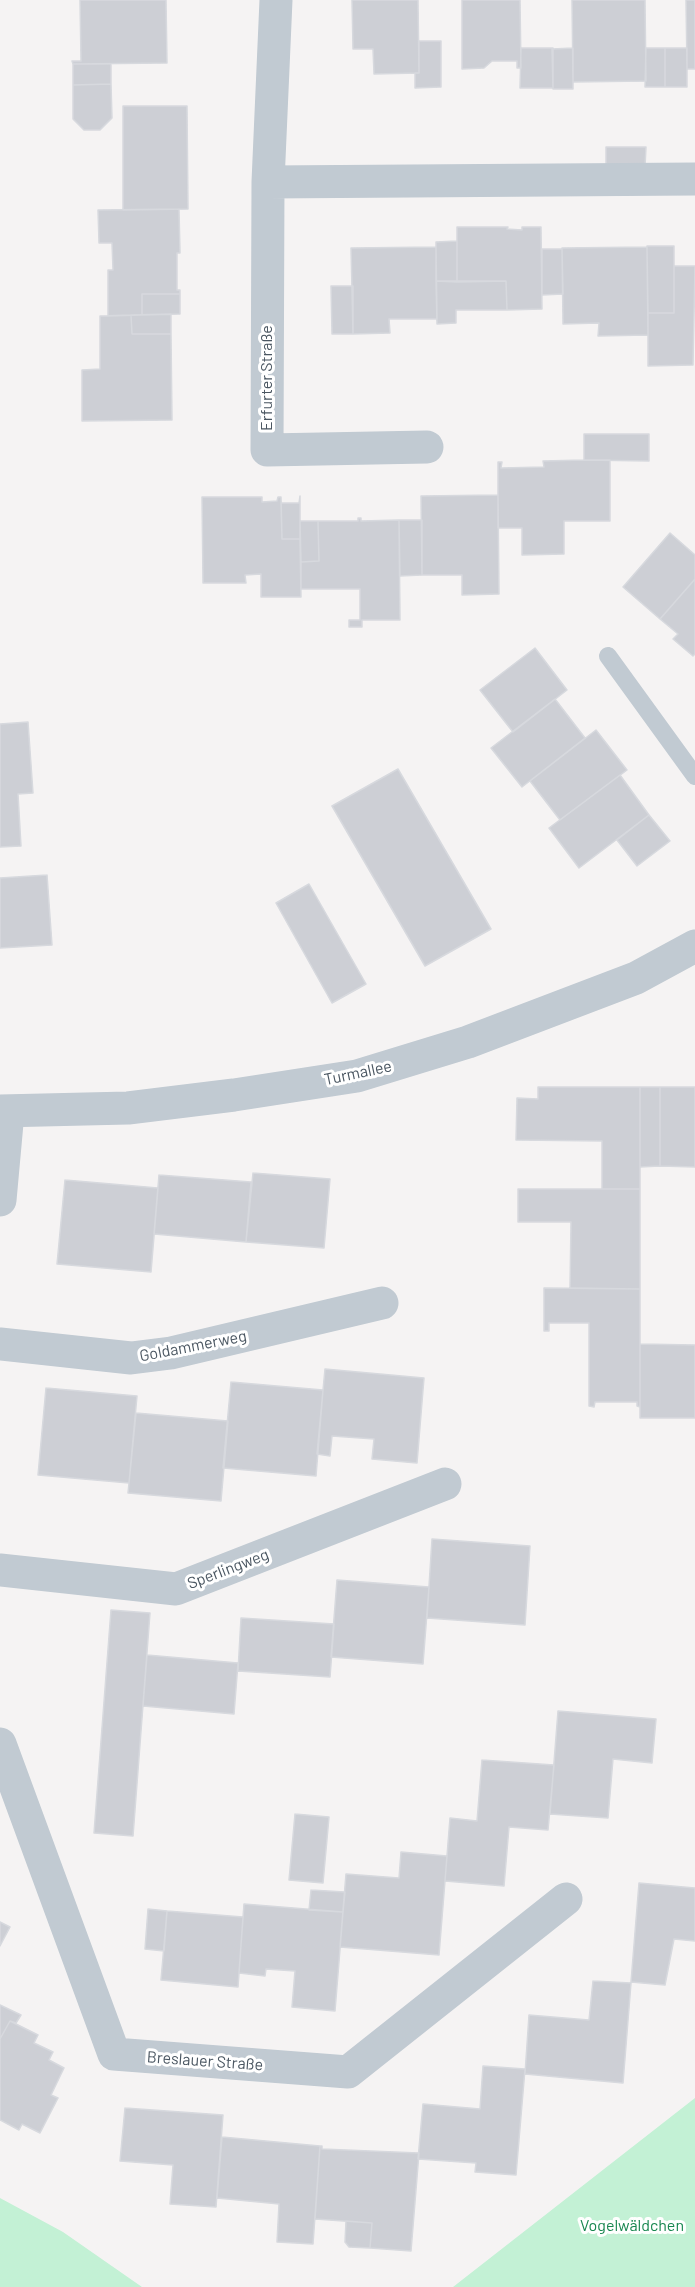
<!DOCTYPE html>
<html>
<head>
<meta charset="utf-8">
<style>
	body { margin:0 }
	canvas { display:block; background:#f5f3f3 }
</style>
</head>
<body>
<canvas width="695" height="2287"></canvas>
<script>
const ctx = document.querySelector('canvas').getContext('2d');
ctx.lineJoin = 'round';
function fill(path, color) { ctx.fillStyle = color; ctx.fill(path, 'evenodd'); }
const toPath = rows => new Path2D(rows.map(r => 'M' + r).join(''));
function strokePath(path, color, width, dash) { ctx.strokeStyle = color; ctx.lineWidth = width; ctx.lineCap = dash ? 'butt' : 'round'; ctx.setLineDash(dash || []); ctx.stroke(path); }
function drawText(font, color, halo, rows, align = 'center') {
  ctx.font = font + ' Barlow,sans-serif'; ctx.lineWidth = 6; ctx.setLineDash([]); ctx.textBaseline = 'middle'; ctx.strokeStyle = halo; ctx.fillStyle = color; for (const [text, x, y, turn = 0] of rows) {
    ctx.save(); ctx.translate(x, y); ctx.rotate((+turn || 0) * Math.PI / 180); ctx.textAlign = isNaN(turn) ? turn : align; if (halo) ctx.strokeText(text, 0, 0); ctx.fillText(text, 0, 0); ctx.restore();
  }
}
fill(toPath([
	[695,2098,695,2287,453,2287],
	[0,2198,63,2232,142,2287,0,2287]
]), '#c3f1d5');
const building = toPath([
	[80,0,166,0,167,63,73,64,72,61,81,61,80,0],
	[352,0,418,0,419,73,374,74,373,49,353,49,352,0],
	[462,0,520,0,521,68,517,68,517,61,492,61,484,68,462,69,462,0],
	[572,0,645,0,646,81,573,82,572,0],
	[686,0,695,0,695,69,687,69,686,0],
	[419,41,441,41,441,87,415,88,415,73,419,73,419,41],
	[521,48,553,48,553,88,520,88,521,48],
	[573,48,573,89,553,89,552,49,573,48],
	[646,48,665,48,665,87,645,87,646,48],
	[665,48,687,48,687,87,665,87,665,48],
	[73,64,111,64,111,84,73,85,73,64],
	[111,84,112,118,100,130,84,130,73,119,73,85,111,84],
	[123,106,187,106,188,209,123,210,123,106],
	[606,147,646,147,645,167,606,167,606,147],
	[179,209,180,253,177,253,177,290,180,290,180,294,142,294,142,315,108,316,108,270,113,270,112,243,99,243,98,210,179,209],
	[457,227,508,227,507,229,522,230,522,227,541,227,542,309,507,310,506,281,457,282,457,227],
	[457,241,457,282,436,281,436,242,457,241],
	[647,246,674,246,674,313,648,313,647,246],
	[436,247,437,319,389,319,390,333,353,334,351,248,436,247],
	[647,247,648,335,598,336,599,323,563,324,562,248,647,247],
	[542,249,562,249,563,294,542,295,542,249],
	[674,266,695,266,693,365,648,366,648,313,674,313,674,266],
	[436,281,506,281,507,310,456,310,456,323,437,324,436,281],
	[331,286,353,286,353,334,332,334,331,286],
	[142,294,180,294,180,314,142,315,142,294],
	[171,314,171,334,132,334,131,315,171,314],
	[131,315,132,334,171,334,172,420,82,421,82,370,100,369,100,316,131,315],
	[584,434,649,434,649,461,584,460,584,434],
	[584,460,610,460,610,521,564,521,564,554,522,555,522,528,498,528,498,462,502,462,501,468,544,467,543,461,584,460],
	[498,495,499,594,462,595,462,575,422,575,421,496,498,495],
	[300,496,300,539,282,539,281,503,299,503,300,496],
	[202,497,262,497,262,502,277,501,278,497,281,497,282,539,300,539,301,597,261,597,261,574,245,575,246,583,203,583,202,497],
	[358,518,361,518,361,521,399,520,400,620,362,620,362,627,349,627,349,620,360,620,360,589,301,589,301,562,319,561,318,521,358,521,358,518],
	[399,520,422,520,422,575,400,576,399,520],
	[300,521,318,521,319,561,301,562,300,521],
	[670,533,695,555,695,579,660,619,623,587,670,533],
	[695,579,695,654,693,656,673,639,678,634,660,619,695,579],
	[535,648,567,690,513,732,480,690,535,648],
	[555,699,585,738,522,787,491,748,555,699],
	[28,722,33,793,18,794,21,846,0,847,0,724,28,722],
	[596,730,627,770,560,820,530,781,596,730],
	[398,769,491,929,425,966,332,806,398,769],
	[620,775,649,815,579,868,549,828,620,775],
	[649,815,670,841,637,866,617,840,649,815],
	[47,875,52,945,0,948,0,878,47,875],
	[309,884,366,984,332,1003,276,903,309,884],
	[538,1087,640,1087,640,1189,602,1189,602,1141,516,1140,517,1098,538,1099,538,1087],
	[640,1087,660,1087,660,1166,640,1167,640,1087],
	[660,1087,695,1087,695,1167,660,1166,660,1087],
	[253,1173,330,1179,324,1248,246,1242,253,1173],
	[159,1175,251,1182,246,1242,154,1234,159,1175],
	[65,1180,158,1188,151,1272,57,1264,65,1180],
	[518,1189,640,1189,640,1289,570,1288,571,1222,518,1222,518,1189],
	[544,1288,640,1289,640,1407,637,1406,637,1402,595,1402,594,1407,589,1406,589,1323,549,1323,549,1331,544,1331,544,1288],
	[640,1344,695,1345,695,1418,640,1418,640,1344],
	[325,1369,424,1378,417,1463,372,1459,374,1439,332,1436,330,1456,317,1454,325,1369],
	[231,1382,323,1390,316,1476,223,1468,231,1382],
	[46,1388,137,1396,129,1483,38,1475,46,1388],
	[136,1413,228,1421,221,1501,128,1493,136,1413],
	[432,1539,530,1546,525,1625,427,1618,432,1539],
	[337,1580,429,1587,423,1664,331,1657,337,1580],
	[111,1610,150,1613,133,1836,94,1833,111,1610],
	[241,1618,334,1624,330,1677,238,1671,241,1618],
	[147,1655,238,1663,234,1714,143,1706,147,1655],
	[558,1711,656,1719,652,1763,613,1759,608,1818,550,1814,558,1711],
	[482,1760,554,1765,548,1830,509,1827,504,1886,445,1881,450,1818,477,1821,482,1760],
	[295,1814,329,1817,323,1883,289,1880,295,1814],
	[401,1852,447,1856,439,1955,340,1947,346,1874,399,1878,401,1852],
	[639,1883,695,1888,695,1941,674,1939,665,1985,631,1982,639,1883],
	[311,1890,345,1892,343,1912,309,1910,311,1890],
	[244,1904,343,1912,335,2011,292,2007,295,1971,266,1969,265,1976,239,1973,244,1904],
	[148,1909,167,1911,164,1951,145,1949,148,1909],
	[167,1911,243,1917,238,1987,161,1980,167,1911],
	[0,1922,10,1927,0,1946,0,1922],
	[593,1981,631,1983,623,2083,525,2074,529,2015,589,2020,593,1981],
	[0,2005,21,2015,16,2023,10,2021,0,2039,0,2005],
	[10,2021,38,2035,34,2043,53,2052,49,2060,64,2068,51,2095,58,2098,40,2133,22,2124,19,2130,0,2120,0,2039,10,2021],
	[483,2066,525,2069,516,2175,475,2172,476,2163,418,2159,423,2104,480,2109,483,2066],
	[125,2108,223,2115,216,2207,170,2204,173,2165,120,2161,125,2108],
	[222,2137,320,2146,313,2244,277,2242,279,2204,217,2198,222,2137],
	[320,2146,322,2146,322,2149,419,2153,411,2251,370,2248,372,2223,315,2219,320,2146],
	[346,2221,372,2223,370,2248,349,2247,345,2242,346,2221]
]);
fill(building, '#cdcfd5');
strokePath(building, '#d7d9de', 1.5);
strokePath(toPath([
	[608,656,695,776]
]), '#c1cad2', 18);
strokePath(toPath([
	[276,0,268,182,267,450,427,447],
	[268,182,695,179],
	[0,1111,128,1108,234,1095,357,1076,468,1042,636,978,695,946],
	[0,1200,8,1112],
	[0,1344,131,1358,171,1353,382,1303],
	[0,1570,176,1589,445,1484],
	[0,1744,114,2054,348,2072,566,1899]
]), '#c1cad2', 33);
drawText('16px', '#4a5661', '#fff', [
	["Erfurter Straße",267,378,-90],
	["Turmallee",358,1073,-12],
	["Goldammerweg",193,1346,-11],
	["Sperlingweg",228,1569,-21],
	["Breslauer Straße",205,2061,4]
]);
drawText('16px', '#17864f', '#fff', [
	["Vogelwäldchen",632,2226]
]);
</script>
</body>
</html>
